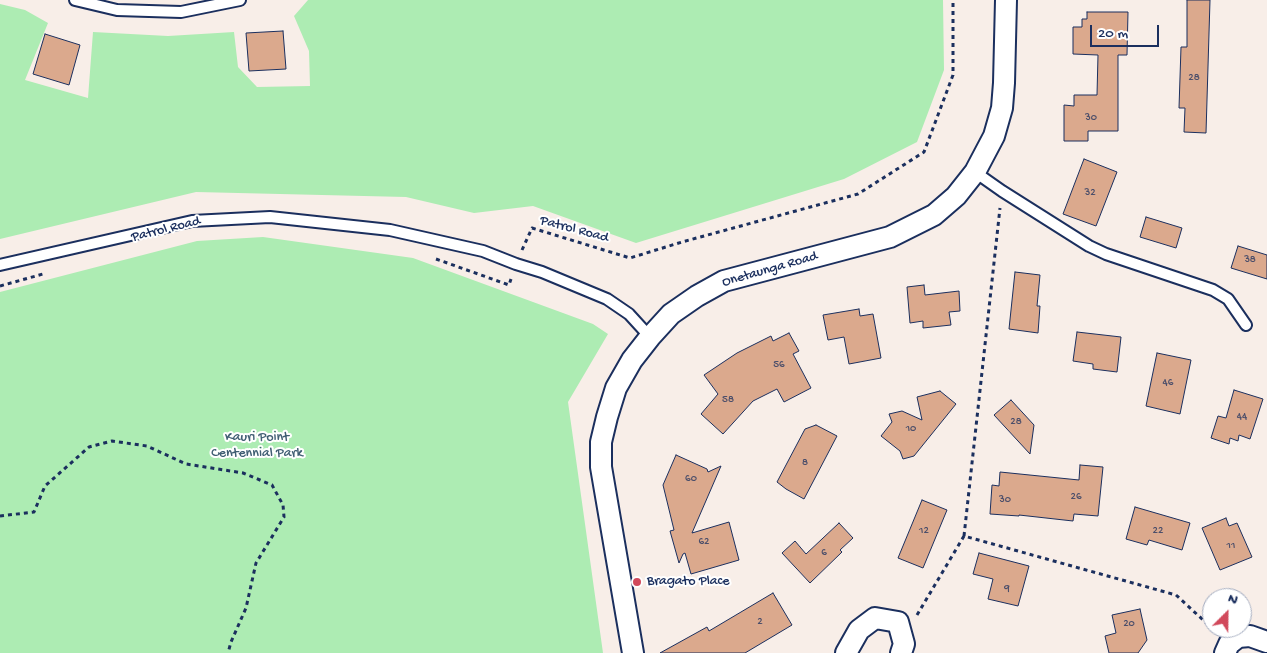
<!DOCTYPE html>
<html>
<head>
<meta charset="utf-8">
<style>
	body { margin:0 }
	#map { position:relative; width:1267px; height:653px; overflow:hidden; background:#f8eee8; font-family:"Gochi Hand",sans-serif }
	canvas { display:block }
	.north { position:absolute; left:1202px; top:588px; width:50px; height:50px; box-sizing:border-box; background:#fff; border:1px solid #a4acbf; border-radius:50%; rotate:23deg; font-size:14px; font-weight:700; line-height:20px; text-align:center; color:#1b2f5e }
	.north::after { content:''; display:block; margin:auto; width:18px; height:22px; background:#d1495b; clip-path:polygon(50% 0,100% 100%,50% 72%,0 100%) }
	.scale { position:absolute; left:1090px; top:25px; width:69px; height:22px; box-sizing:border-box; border:2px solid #1b2f5e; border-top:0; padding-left:6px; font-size:15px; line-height:18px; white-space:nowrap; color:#1b2f5e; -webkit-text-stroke:4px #fff; paint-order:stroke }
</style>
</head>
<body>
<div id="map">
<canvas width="1267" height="653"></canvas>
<div class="north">N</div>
<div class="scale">20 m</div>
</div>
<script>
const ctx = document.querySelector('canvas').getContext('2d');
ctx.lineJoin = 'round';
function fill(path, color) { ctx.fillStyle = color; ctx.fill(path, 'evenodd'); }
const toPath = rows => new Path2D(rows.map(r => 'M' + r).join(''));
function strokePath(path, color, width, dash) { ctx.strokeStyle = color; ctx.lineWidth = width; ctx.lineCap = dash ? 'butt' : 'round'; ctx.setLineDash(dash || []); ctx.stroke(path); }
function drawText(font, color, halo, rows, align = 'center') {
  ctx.font = font + ' "Gochi Hand",sans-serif'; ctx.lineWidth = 4; ctx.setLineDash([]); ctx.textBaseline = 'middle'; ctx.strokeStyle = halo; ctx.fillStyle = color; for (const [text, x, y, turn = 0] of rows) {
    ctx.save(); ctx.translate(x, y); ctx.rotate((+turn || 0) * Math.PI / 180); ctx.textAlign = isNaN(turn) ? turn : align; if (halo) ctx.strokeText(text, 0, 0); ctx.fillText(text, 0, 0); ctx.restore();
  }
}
fill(toPath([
	[308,0,943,0,944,70,917,142,844,179,636,243,533,206,474,213,406,197,196,192,0,239,0,4,25,10,48,23,25,80,88,98,93,32,168,36,234,32,238,67,257,87,310,86,309,51,294,16],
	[263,237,413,258,593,324,608,334,568,402,603,653,0,653,0,292,197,241]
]), '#adecb3');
const building = toPath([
	[1187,0,1210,0,1206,133,1184,132,1185,108,1179,108,1181,47,1187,47,1187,0],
	[1087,12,1128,12,1127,55,1118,55,1118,131,1088,131,1088,141,1064,141,1064,105,1074,106,1074,95,1097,95,1098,55,1073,54,1073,27,1082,27,1082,19,1087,19,1087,12],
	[283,31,286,69,249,71,246,33,283,31],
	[45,34,80,45,69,85,33,74,45,34],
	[1084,159,1117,172,1096,226,1063,214,1084,159],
	[1146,217,1182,228,1176,248,1140,237,1146,217],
	[1238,246,1267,255,1267,279,1231,268,1238,246],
	[1015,272,1040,275,1037,306,1040,306,1038,333,1009,329,1015,272],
	[924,285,925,295,959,291,960,311,949,312,951,325,923,328,923,321,910,323,907,287,924,285],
	[859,309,860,316,873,314,881,358,849,364,844,337,828,340,823,315,859,309],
	[1077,332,1121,337,1117,372,1093,369,1093,364,1073,361,1077,332],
	[789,333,799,351,793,354,811,388,784,402,777,389,753,401,723,434,701,414,718,394,704,375,737,353,771,336,773,341,789,333],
	[1157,353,1191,360,1180,414,1146,406,1157,353],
	[1234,390,1263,399,1250,439,1239,435,1238,441,1230,438,1229,444,1211,438,1218,416,1226,418,1234,390],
	[940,391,956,404,914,456,903,459,900,451,881,436,892,422,889,414,902,411,922,420,917,397,940,391],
	[1011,400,1034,425,1030,454,994,415,1011,400],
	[816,425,837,436,804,499,786,489,777,482,805,429,816,425],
	[676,455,707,469,708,472,721,466,692,533,729,522,739,560,691,574,685,553,683,554,679,563,670,531,674,530,663,485,676,455],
	[1080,465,1103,467,1098,516,1074,514,1073,521,1019,515,1019,516,990,514,992,485,999,486,1000,472,1079,480,1080,465],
	[922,500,947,510,923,568,898,558,922,500],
	[1135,507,1190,523,1182,550,1149,540,1147,545,1126,539,1135,507],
	[1226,518,1229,526,1237,523,1252,557,1220,570,1202,528,1226,518],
	[839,523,853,538,840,550,842,552,810,583,782,553,795,541,806,554,839,523],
	[979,553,1029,566,1018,606,988,599,993,579,973,574,979,553],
	[773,593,792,625,745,653,660,653,707,627,709,631,773,593],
	[1140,609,1147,640,1138,653,1109,653,1105,636,1116,633,1112,615,1140,609]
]);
fill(building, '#dba98d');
strokePath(building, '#1b2f5e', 1);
const lane = toPath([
	[75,0,117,10,181,12,240,0],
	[975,172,1002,191,1089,246,1106,254,1213,290,1228,299,1246,325],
	[0,265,192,221,270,217,390,230,483,251,516,264,542,272,607,299,629,314,650,337]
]);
const street = toPath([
	[633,653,601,467,601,442,607,417,616,388,632,360,650,337,671,314,697,296,724,281,890,237,934,215,956,196,975,172,994,136,1002,108,1004,83,1006,0],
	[846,653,859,630,875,618,898,622,904,644,901,653],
	[1225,653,1229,644,1238,637,1250,636,1267,642]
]);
strokePath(lane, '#1b2f5e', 14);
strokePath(street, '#1b2f5e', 24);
strokePath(toPath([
	[522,250,532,228,630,258,682,242,858,194,924,152,953,75,953,0],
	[436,259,509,285,511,279],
	[0,286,43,274],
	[0,516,34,512,45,486,89,447,112,441,147,446,186,464,243,473,272,485,283,505,284,517,256,563,246,608,231,642,228,653],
	[964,536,1000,208],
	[917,615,964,536,1176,595,1214,630]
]), '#1b2f5e', 3, [4, 4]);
strokePath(lane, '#fff', 10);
strokePath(street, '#fff', 20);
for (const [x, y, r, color] of [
	[637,582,5,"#d1495b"]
]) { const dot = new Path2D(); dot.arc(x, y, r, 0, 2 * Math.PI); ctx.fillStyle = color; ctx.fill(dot); strokePath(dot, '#fff', 2); }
drawText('11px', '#4b4e6a', null, [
	["28",1194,78],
	["30",1091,118],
	["32",1090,193],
	["38",1250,260],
	["56",779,365],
	["46",1168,383],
	["58",728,400],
	["44",1242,417],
	["28",1016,422],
	["10",911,429],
	["8",805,463],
	["60",691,479],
	["26",1076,497],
	["30",1005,500],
	["12",924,531],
	["22",1158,531],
	["62",704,542],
	["11",1231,546],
	["6",824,553],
	["9",1007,589],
	["2",760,622],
	["20",1129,624]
]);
drawText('14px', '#1b2f5e', '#fff', [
	["Patrol Road",166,230,-14],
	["Patrol Road",574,230,15],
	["Onetaunga Road",770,270,-16]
]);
drawText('14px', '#405e73', '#fff', [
	["Kauri Point",257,438],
	["Centennial Park",257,454]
]);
drawText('14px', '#1b2f5e', '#fff', [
	["Bragato Place",647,582]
], 'left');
</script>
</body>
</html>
